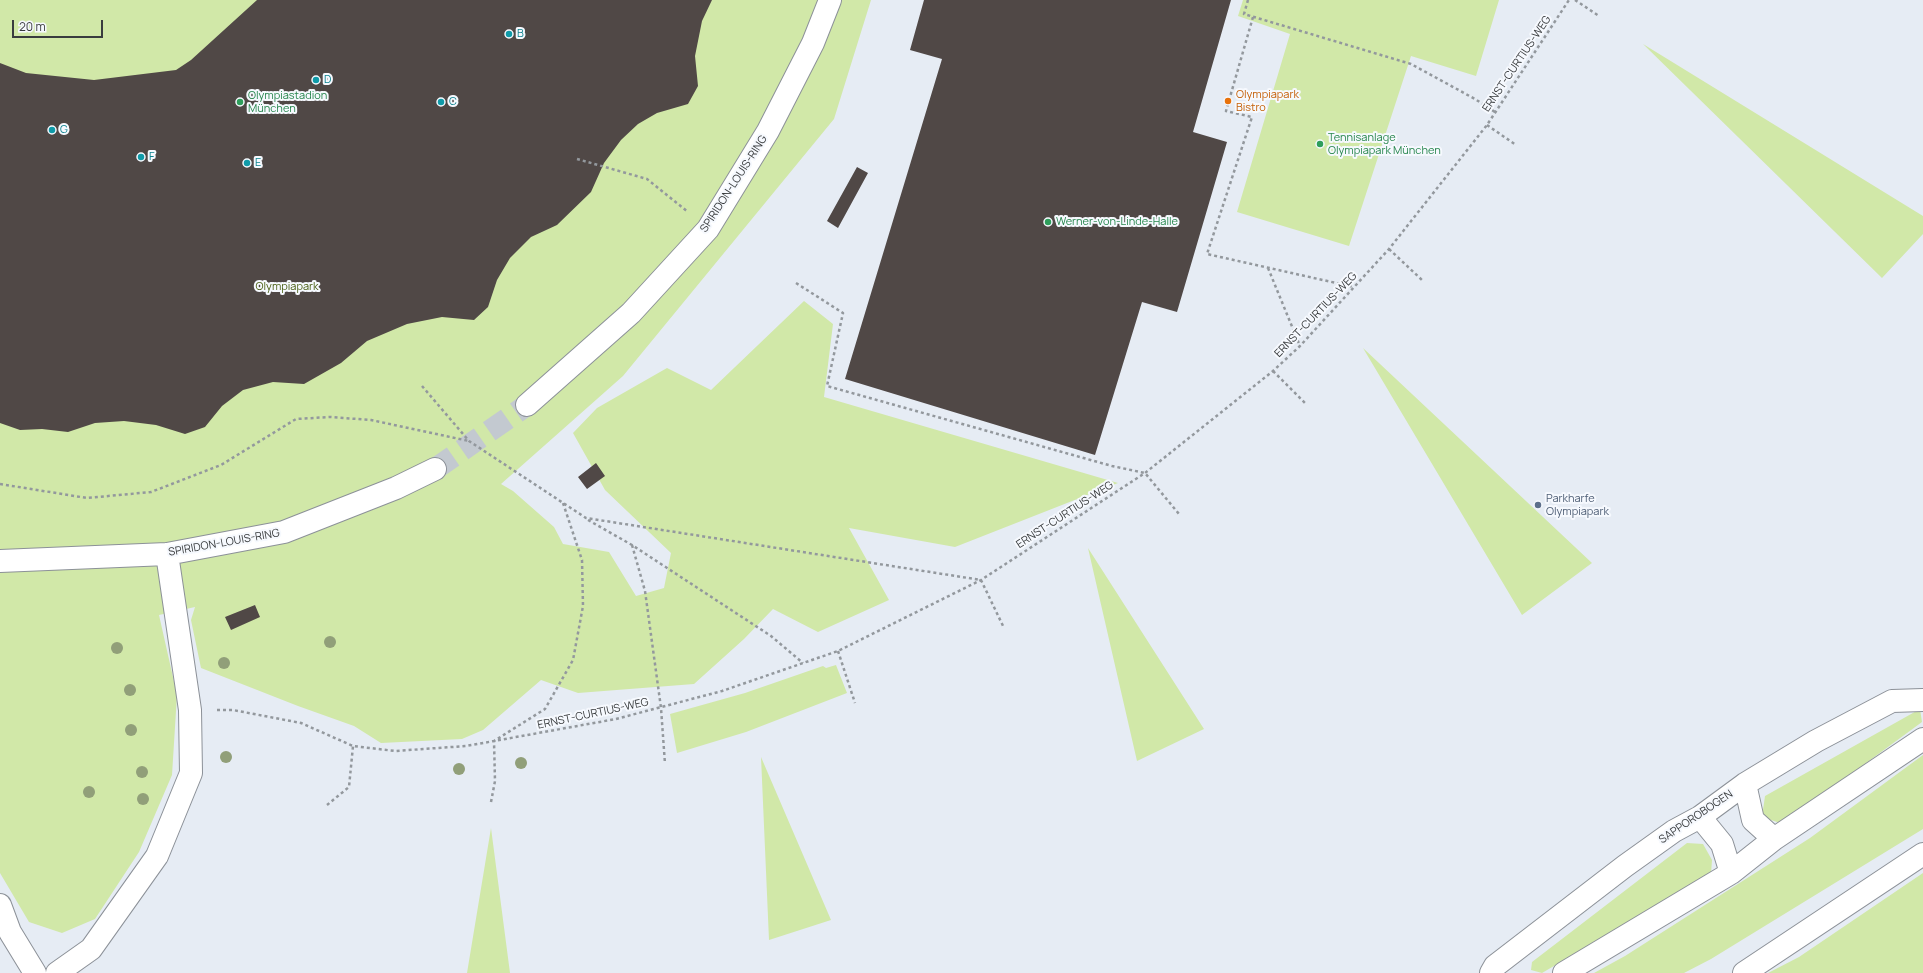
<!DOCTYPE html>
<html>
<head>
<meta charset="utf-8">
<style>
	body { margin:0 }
	#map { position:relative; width:1923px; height:973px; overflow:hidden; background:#e6ecf4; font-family:Manrope,sans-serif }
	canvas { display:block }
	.scale { position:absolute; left:12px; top:20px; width:91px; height:18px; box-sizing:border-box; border:2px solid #393c3e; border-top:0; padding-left:5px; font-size:12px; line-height:14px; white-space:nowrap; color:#393c3e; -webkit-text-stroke:3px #f6f9fe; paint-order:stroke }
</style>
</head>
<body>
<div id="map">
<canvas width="1923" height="973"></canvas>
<div class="scale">20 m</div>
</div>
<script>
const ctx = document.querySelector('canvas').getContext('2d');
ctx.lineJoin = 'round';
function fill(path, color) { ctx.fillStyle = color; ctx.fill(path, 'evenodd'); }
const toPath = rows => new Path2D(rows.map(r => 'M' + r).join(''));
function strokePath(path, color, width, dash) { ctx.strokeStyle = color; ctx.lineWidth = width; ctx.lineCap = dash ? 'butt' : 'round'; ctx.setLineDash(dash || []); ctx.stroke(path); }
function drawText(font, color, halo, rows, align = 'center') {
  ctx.font = font + ' Manrope,sans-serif'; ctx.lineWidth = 4; ctx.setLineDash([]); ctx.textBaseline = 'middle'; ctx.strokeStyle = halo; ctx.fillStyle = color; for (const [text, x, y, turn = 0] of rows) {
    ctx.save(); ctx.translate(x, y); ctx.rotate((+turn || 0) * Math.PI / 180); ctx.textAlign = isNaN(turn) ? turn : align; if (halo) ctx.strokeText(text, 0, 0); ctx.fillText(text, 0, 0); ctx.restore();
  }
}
fill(toPath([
	[0,0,871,0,834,119,623,376,501,484,513,491,554,527,563,544,609,552,636,596,664,588,671,553,605,490,573,433,597,408,667,368,711,390,804,301,833,324,824,397,1118,483,955,547,849,528,889,600,818,632,773,609,744,639,694,684,578,693,541,680,483,730,462,739,381,743,354,726,298,706,201,668,191,620,195,607,159,615,177,695,172,775,139,852,95,919,62,933,29,922,0,873],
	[1243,0,1499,0,1476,76,1411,56,1349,246,1237,212,1290,34,1238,16],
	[1643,44,1923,216,1923,234,1882,278],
	[1363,348,1592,563,1522,615],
	[1088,548,1204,729,1137,761],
	[836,665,847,693,746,732,677,753,670,714,745,693,823,666,826,668],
	[1920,709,1922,722,1783,824,1762,817,1765,796],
	[1923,755,1923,829,1711,959,1684,973,1594,973,1625,956,1810,838],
	[761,757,831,920,769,940],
	[491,828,510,973,467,973],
	[1687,843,1703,844,1712,860,1711,874,1542,973,1531,970,1532,962],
	[1923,873,1923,973,1768,973,1799,957]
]), '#d1e8a8');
fill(toPath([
	[257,0,712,0,702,21,695,56,698,86,688,104,657,113,638,124,621,140,604,163,591,192,557,225,531,237,510,258,497,280,488,307,474,320,442,317,407,324,367,341,341,363,304,384,273,382,243,390,222,406,205,427,185,434,156,425,124,421,95,423,68,432,42,429,20,430,0,423,0,63,26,73,94,80,176,70,191,60],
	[924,0,1231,0,1193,132,1227,142,1177,312,1142,302,1095,455,845,379,942,59,910,50],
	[857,167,868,173,838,228,827,221],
	[596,463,605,476,587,489,578,477],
	[255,605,260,617,231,630,225,617]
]), '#504846');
strokePath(toPath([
	[435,469,527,405]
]), '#c3c9d0', 22, [22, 11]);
const minor = toPath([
	[527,405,631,313,708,229,768,131,813,43,830,0],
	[0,561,167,554,284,532,396,488,435,469],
	[1745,784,1753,820,1774,839],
	[1700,817,1722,844,1731,873],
	[57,973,91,949,157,856,191,773,190,710,167,554],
	[1491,973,1495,966,1625,866,1674,831,1700,817,1745,784,1816,741,1892,701,1923,700],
	[1564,973,1731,873,1774,839,1923,739]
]);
const highway = toPath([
	[0,905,10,932,35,973],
	[1744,973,1923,854]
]);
strokePath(minor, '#8c9198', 24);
strokePath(highway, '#8c9198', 24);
strokePath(toPath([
	[1248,0,1244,14,1411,64,1475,99,1495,112],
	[1575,0,1599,16],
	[1253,17,1226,111,1252,117,1207,254,1354,287],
	[1487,125,1516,145],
	[577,159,647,179,688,212],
	[1389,249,1422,280],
	[1268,268,1300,346],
	[796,283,843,313,827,386,1112,466,1145,473,1179,514],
	[1273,371,1306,404],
	[422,386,469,441,586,518,981,580,1004,628],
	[0,484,87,498,151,492,221,465,296,419,330,417,371,420,469,441],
	[588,520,632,545,771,636,803,663],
	[632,545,645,591,661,708,665,764],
	[838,651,855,703],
	[217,710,233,710,301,723,353,746,395,751,466,746,494,741,616,719,722,691,838,651,981,580,1145,473,1273,371,1300,346,1389,249,1487,125,1569,0],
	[491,802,495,781,494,741,545,709,573,660,583,606,582,560,563,503],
	[327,805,349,787,353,746]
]), '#93989d', 2.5, [3, 3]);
strokePath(minor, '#fff', 22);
strokePath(highway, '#fff', 22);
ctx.fillStyle = '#919f79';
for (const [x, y] of [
	[330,642],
	[117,648],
	[224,663],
	[130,690],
	[131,730],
	[226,757],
	[521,763],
	[459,769],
	[142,772],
	[89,792],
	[143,799]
]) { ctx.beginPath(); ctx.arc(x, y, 6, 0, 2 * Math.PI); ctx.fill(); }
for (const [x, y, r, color] of [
	[509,34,4,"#0f9aa8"],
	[316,80,4,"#0f9aa8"],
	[1228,101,4,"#e8710a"],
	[240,102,4,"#2e9e5b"],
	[441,102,4,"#0f9aa8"],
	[52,130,4,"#0f9aa8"],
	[1320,144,4,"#2e9e5b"],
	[141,157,4,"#0f9aa8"],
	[247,163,4,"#0f9aa8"],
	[1048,222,4,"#2e9e5b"],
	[1538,505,4,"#5c6f8a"]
]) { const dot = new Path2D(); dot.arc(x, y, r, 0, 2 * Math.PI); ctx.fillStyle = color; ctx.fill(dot); strokePath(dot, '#f6f9fe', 1.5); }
drawText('11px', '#0d838f', '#f6f9fe', [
	["B",517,34],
	["D",324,80],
	["C",449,102],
	["G",60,130],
	["F",149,157],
	["E",255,163]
], 'left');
drawText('11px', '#393c3e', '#f6f9fe', [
	["ERNST-CURTIUS-WEG",1517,64,-56],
	["SPIRIDON-LOUIS-RING",734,184,-57],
	["ERNST-CURTIUS-WEG",1316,315,-46],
	["ERNST-CURTIUS-WEG",1065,515,-33],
	["SPIRIDON-LOUIS-RING",224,543,-10],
	["ERNST-CURTIUS-WEG",593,714,-12],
	["SAPPOROBOGEN",1696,817,-34]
]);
drawText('11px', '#c56008', '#f6f9fe', [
	["Olympiapark",1236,95],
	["Bistro",1236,108]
], 'left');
drawText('11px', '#27864d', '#f6f9fe', [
	["Olympiastadion",248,96],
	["München",248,109],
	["Tennisanlage",1328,138],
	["Olympiapark München",1328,151],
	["Werner-von-Linde-Halle",1056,222]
], 'left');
drawText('11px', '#4b6015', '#f6f9fe', [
	["Olympiapark",287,287]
]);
drawText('11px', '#4e5e75', '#f6f9fe', [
	["Parkharfe",1546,499],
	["Olympiapark",1546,512]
], 'left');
</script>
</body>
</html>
